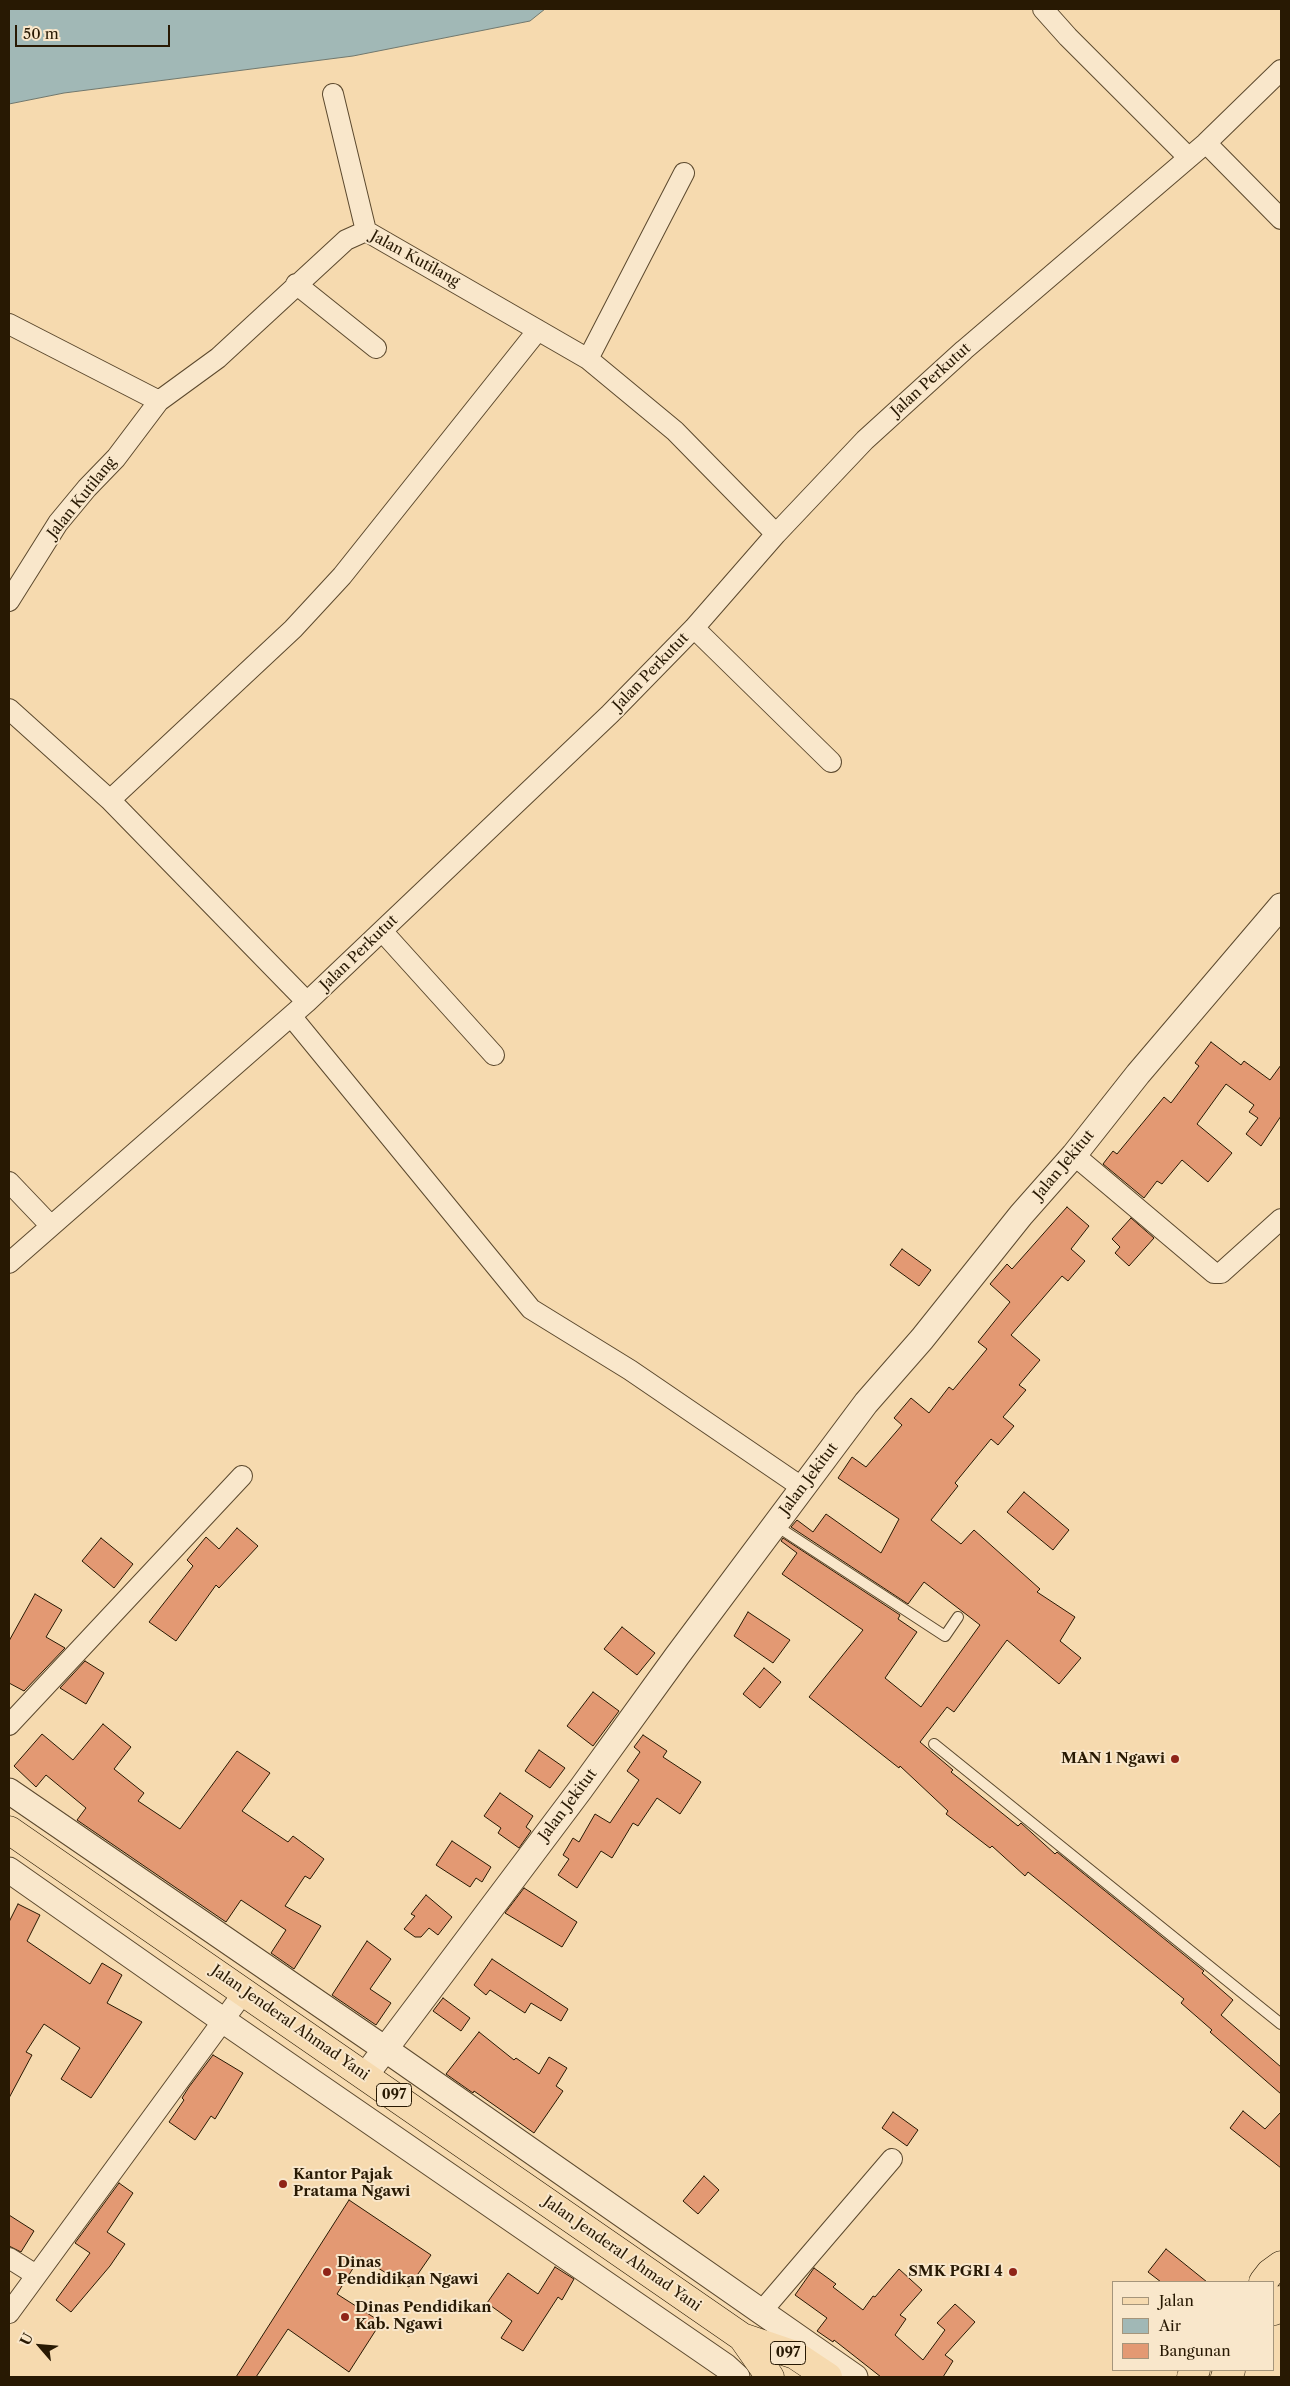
<!DOCTYPE html>
<html>
<head>
<meta charset="utf-8">
<style>
	body { margin:0 }
	#map { position:relative; width:1290px; height:2386px; overflow:hidden; background:#f6daaf; font-family:"Libre Caslon Text",serif }
	canvas { display:block }
	.frame { position:absolute; inset:0; border:10px solid #281903; pointer-events:none }
	.legend { position:absolute; left:1112px; top:2281px; width:162px; height:90px; box-sizing:border-box; background:#f9e7cb; border:1px solid #a5957b; margin:0; padding:6px 9px; list-style:none; font-size:15px; color:#281903 }
	.legend li { display:flex; align-items:center; gap:10px; height:25px }
	.legend b { width:25px; border:1px solid #a5957b }
	.north { position:absolute; left:15px; top:2321px; width:50px; height:50px; -webkit-text-stroke:4px #f9e7cb; paint-order:stroke; rotate:297deg; font-size:14px; font-weight:700; line-height:20px; text-align:center; color:#281903 }
	.north::after { content:''; display:block; margin:auto; width:18px; height:22px; background:#281903; clip-path:polygon(50% 0,100% 100%,50% 72%,0 100%) }
	.scale { position:absolute; left:15px; top:25px; width:155px; height:22px; box-sizing:border-box; border:2px solid #281903; border-top:0; padding-left:6px; font-size:15px; line-height:18px; white-space:nowrap; color:#281903; -webkit-text-stroke:4px #f9e7cb; paint-order:stroke }
</style>
</head>
<body>
<div id="map">
<canvas width="1290" height="2386"></canvas>
<div class="frame"></div>
<ul class="legend">
<li><b style="height:6px;background:#f6daaf"></b>Jalan</li>
<li><b style="height:14px;background:#a1b8b6"></b>Air</li>
<li><b style="height:14px;background:#e39973"></b>Bangunan</li>
</ul>
<div class="north">U</div>
<div class="scale">50 m</div>
</div>
<script>
const ctx = document.querySelector('canvas').getContext('2d');
ctx.lineJoin = 'round';
function fill(path, color) { ctx.fillStyle = color; ctx.fill(path, 'evenodd'); }
const toPath = rows => new Path2D(rows.map(r => 'M' + r).join(''));
function strokePath(path, color, width, dash) { ctx.strokeStyle = color; ctx.lineWidth = width; ctx.lineCap = dash ? 'butt' : 'round'; ctx.setLineDash(dash || []); ctx.stroke(path); }
function drawText(font, color, halo, rows, align = 'center') {
  ctx.font = font + ' "Libre Caslon Text",serif'; ctx.lineWidth = 4; ctx.setLineDash([]); ctx.textBaseline = 'middle'; ctx.strokeStyle = halo; ctx.fillStyle = color; for (const [text, x, y, turn = 0] of rows) {
    ctx.save(); ctx.translate(x, y); ctx.rotate((+turn || 0) * Math.PI / 180); ctx.textAlign = isNaN(turn) ? turn : align; if (halo) ctx.strokeText(text, 0, 0); ctx.fillText(text, 0, 0); ctx.restore();
  }
}
const water = toPath([
	[9,9,545,9,530,21,353,56,64,93,9,104,9,9]
]);
fill(water, '#a1b8b6');
strokePath(water, '#71786e', 1);
const building = toPath([
	[1211,1042,1241,1065,1244,1061,1270,1080,1281,1065,1281,1116,1261,1146,1246,1134,1258,1118,1249,1112,1254,1105,1226,1084,1197,1124,1232,1153,1208,1182,1182,1160,1162,1184,1157,1181,1144,1198,1103,1164,1113,1151,1117,1154,1164,1097,1171,1103,1199,1066,1195,1063,1211,1042],
	[1067,1207,1089,1226,1071,1249,1085,1261,1068,1281,1062,1276,1011,1335,1040,1360,1019,1385,1026,1390,1003,1417,1014,1426,998,1445,991,1439,955,1483,958,1486,931,1520,961,1544,974,1530,1040,1589,1037,1592,1075,1617,1060,1641,1081,1658,1059,1684,1007,1640,954,1712,947,1707,920,1742,953,1770,951,1772,1018,1826,1021,1823,1055,1854,1057,1852,1204,1971,1202,1973,1233,2000,1221,2015,1281,2067,1281,2094,1210,2032,1212,2030,1181,2003,1184,1999,1028,1872,1025,1876,992,1846,990,1848,946,1814,948,1811,900,1766,899,1768,809,1697,863,1630,782,1574,797,1553,781,1541,783,1538,900,1615,898,1619,917,1632,885,1678,921,1707,980,1625,924,1582,908,1604,791,1527,797,1520,813,1532,826,1514,881,1553,899,1519,838,1478,852,1457,866,1467,902,1425,894,1418,911,1398,929,1413,949,1387,953,1390,987,1349,978,1342,1010,1302,990,1284,1007,1264,1012,1269,1067,1207],
	[1131,1218,1154,1238,1129,1266,1115,1253,1120,1247,1112,1239,1131,1218],
	[902,1249,931,1270,919,1286,890,1265,902,1249],
	[1024,1492,1069,1530,1053,1550,1007,1512,1024,1492],
	[237,1528,258,1546,219,1588,216,1585,176,1641,149,1622,193,1566,187,1560,206,1537,219,1549,237,1528],
	[101,1538,133,1564,114,1588,82,1561,101,1538],
	[35,1594,62,1610,46,1637,65,1648,24,1691,9,1683,9,1641,35,1594],
	[748,1612,790,1640,773,1663,734,1636,748,1612],
	[622,1627,655,1653,637,1675,604,1649,622,1627],
	[85,1661,104,1673,86,1704,60,1688,85,1661],
	[764,1668,781,1682,760,1708,743,1694,764,1668],
	[593,1692,619,1711,593,1746,567,1726,593,1692],
	[103,1724,131,1747,114,1769,144,1793,138,1801,180,1829,237,1751,270,1773,242,1811,288,1842,293,1836,324,1859,310,1879,305,1876,285,1906,321,1926,294,1969,271,1953,286,1930,241,1900,226,1922,77,1820,86,1808,46,1775,36,1787,14,1766,42,1734,73,1760,103,1724],
	[643,1735,667,1751,663,1757,701,1782,680,1814,657,1798,638,1826,633,1823,612,1858,601,1851,577,1888,558,1875,569,1859,563,1855,573,1838,579,1842,595,1814,610,1823,639,1780,627,1771,640,1752,634,1747,643,1735],
	[539,1750,565,1768,550,1788,525,1771,539,1750],
	[500,1793,533,1816,526,1827,531,1831,519,1848,498,1833,501,1828,484,1816,500,1793],
	[452,1841,491,1867,482,1882,476,1878,470,1887,436,1865,452,1841],
	[524,1888,577,1922,562,1947,505,1913,524,1888],
	[426,1895,452,1917,438,1935,429,1928,421,1937,415,1937,404,1929,415,1916,411,1914,426,1895],
	[18,1904,40,1915,27,1941,90,1984,102,1963,122,1975,107,2003,142,2022,91,2098,61,2079,80,2048,44,2024,26,2052,32,2055,9,2098,9,1922,18,1904],
	[367,1941,391,1959,370,1989,391,2003,376,2025,332,1995,367,1941],
	[492,1959,568,2009,561,2021,531,2003,525,2013,490,1990,486,1995,474,1985,492,1959],
	[443,1998,470,2018,461,2031,433,2011,443,1998],
	[479,2032,514,2060,516,2058,539,2074,549,2057,567,2068,556,2086,563,2091,534,2133,474,2091,473,2093,446,2074,479,2032],
	[213,2055,243,2073,215,2119,211,2116,195,2140,169,2122,184,2100,182,2098,189,2087,213,2055],
	[1243,2111,1265,2129,1281,2112,1281,2168,1230,2128,1243,2111],
	[893,2112,918,2130,907,2146,882,2128,893,2112],
	[704,2176,719,2190,698,2214,683,2201,704,2176],
	[119,2183,133,2193,107,2232,125,2244,110,2266,71,2312,56,2300,90,2253,75,2243,119,2183],
	[349,2200,431,2255,409,2287,360,2257,337,2294,381,2322,349,2372,288,2329,256,2377,236,2377,349,2200],
	[9,2215,34,2231,21,2252,9,2246,9,2215],
	[1166,2249,1207,2282,1161,2282,1148,2272,1166,2249],
	[555,2267,574,2279,562,2300,558,2297,523,2351,501,2338,512,2321,487,2303,508,2273,538,2294,555,2267],
	[814,2268,836,2284,833,2287,863,2310,873,2296,875,2297,899,2269,922,2290,900,2315,906,2319,895,2335,923,2360,945,2330,937,2323,955,2304,975,2322,945,2355,953,2361,943,2377,881,2377,834,2340,833,2342,817,2331,827,2318,795,2295,814,2268]
]);
fill(building, '#e39973');
strokePath(building, '#281903', 1);
const service = toPath([
	[775,1525,945,1636,958,1617],
	[934,1744,1281,2024]
]);
const minor = toPath([
	[1043,9,1068,37,1188,157],
	[333,94,366,231],
	[1206,143,1281,219],
	[296,284,376,348],
	[9,324,159,401],
	[588,359,684,173],
	[9,601,58,523,87,488,116,458,159,401,218,358,346,240,366,231,588,359,675,431,776,534],
	[694,628,831,762],
	[9,709,110,800,307,1002],
	[110,800,293,629,342,576,538,330],
	[382,931,494,1055],
	[291,1016,531,1309,630,1370,803,1488],
	[1074,1155,1214,1273,1221,1273,1281,1219],
	[9,1182,51,1226],
	[9,1263,307,1002,610,714,694,628,776,534,865,440,964,350,1206,143,1281,70],
	[9,1725,242,1476],
	[9,2258,36,2275],
	[761,2312,892,2159],
	[9,2313,244,1992]
]);
const tertiary = toPath([
	[9,1791,385,2049,855,2377],
	[9,1870,224,2021,725,2366,737,2377],
	[365,2076,580,1790,677,1656,866,1403,922,1339,1021,1215,1074,1155,1138,1074,1281,906]
]);
const primary = toPath([
	[9,1830,742,2337,795,2355,828,2377],
	[742,2337,770,2377]
]);
const trunk = toPath([
	[1263,2282,1270,2273,1281,2265],
	[1274,2311,1281,2300],
	[1191,2377,1196,2370],
	[1225,2377,1231,2370]
]);
strokePath(service, '#5c492e', 12);
strokePath(minor, '#5c492e', 22);
strokePath(tertiary, '#5c492e', 27);
strokePath(primary, '#281903', 29);
strokePath(trunk, '#281903', 29);
strokePath(service, '#f9e7cb', 10);
strokePath(minor, '#f9e7cb', 20);
strokePath(tertiary, '#f9e7cb', 25);
strokePath(primary, '#f6daaf', 28);
strokePath(trunk, '#f6daaf', 28);
for (const [x, y, r, color] of [
	[1175,1759,5,"#8f2418"],
	[283,2184,5,"#8f2418"],
	[327,2272,5,"#8f2418"],
	[1013,2272,5,"#8f2418"],
	[345,2317,5,"#8f2418"]
]) { const dot = new Path2D(); dot.arc(x, y, r, 0, 2 * Math.PI); ctx.fillStyle = color; ctx.fill(dot); strokePath(dot, '#f9e7cb', 2); }
for (const [x, y, w] of [
	[394,2095,35],
	[788,2353,35]
]) { const box = new Path2D(); box.roundRect(x - w / 2, y - 11.5, w, 23, 4); ctx.fillStyle = '#f9e7cb'; ctx.fill(box); strokePath(box, '#281903', 1); }
drawText('bold 14px', '#281903', null, [
	["097",394,2095],
	["097",788,2353]
]);
drawText('15px', '#281903', '#f9e7cb', [
	["Jalan Kutilang",415,259,29],
	["Jalan Perkutut",931,380,-42],
	["Jalan Kutilang",82,498,-51],
	["Jalan Perkutut",651,672,-46],
	["Jalan Perkutut",359,953,-44],
	["Jalan Jekitut",1064,1165,-50],
	["Jalan Jekitut",809,1479,-53],
	["Jalan Jekitut",568,1805,-53],
	["Jalan Jenderal Ahmad Yani",290,2023,35],
	["Jalan Jenderal Ahmad Yani",622,2254,35]
]);
drawText('bold 15px', '#281903', '#f9e7cb', [
	["MAN 1 Ngawi",1165,1759,"right"],
	["Kantor Pajak",293,2175],
	["Pratama Ngawi",293,2192],
	["Dinas",337,2263],
	["Pendidikan Ngawi",337,2280],
	["SMK PGRI 4",1003,2272,"right"],
	["Dinas Pendidikan",355,2308],
	["Kab. Ngawi",355,2325]
], 'left');
</script>
</body>
</html>
